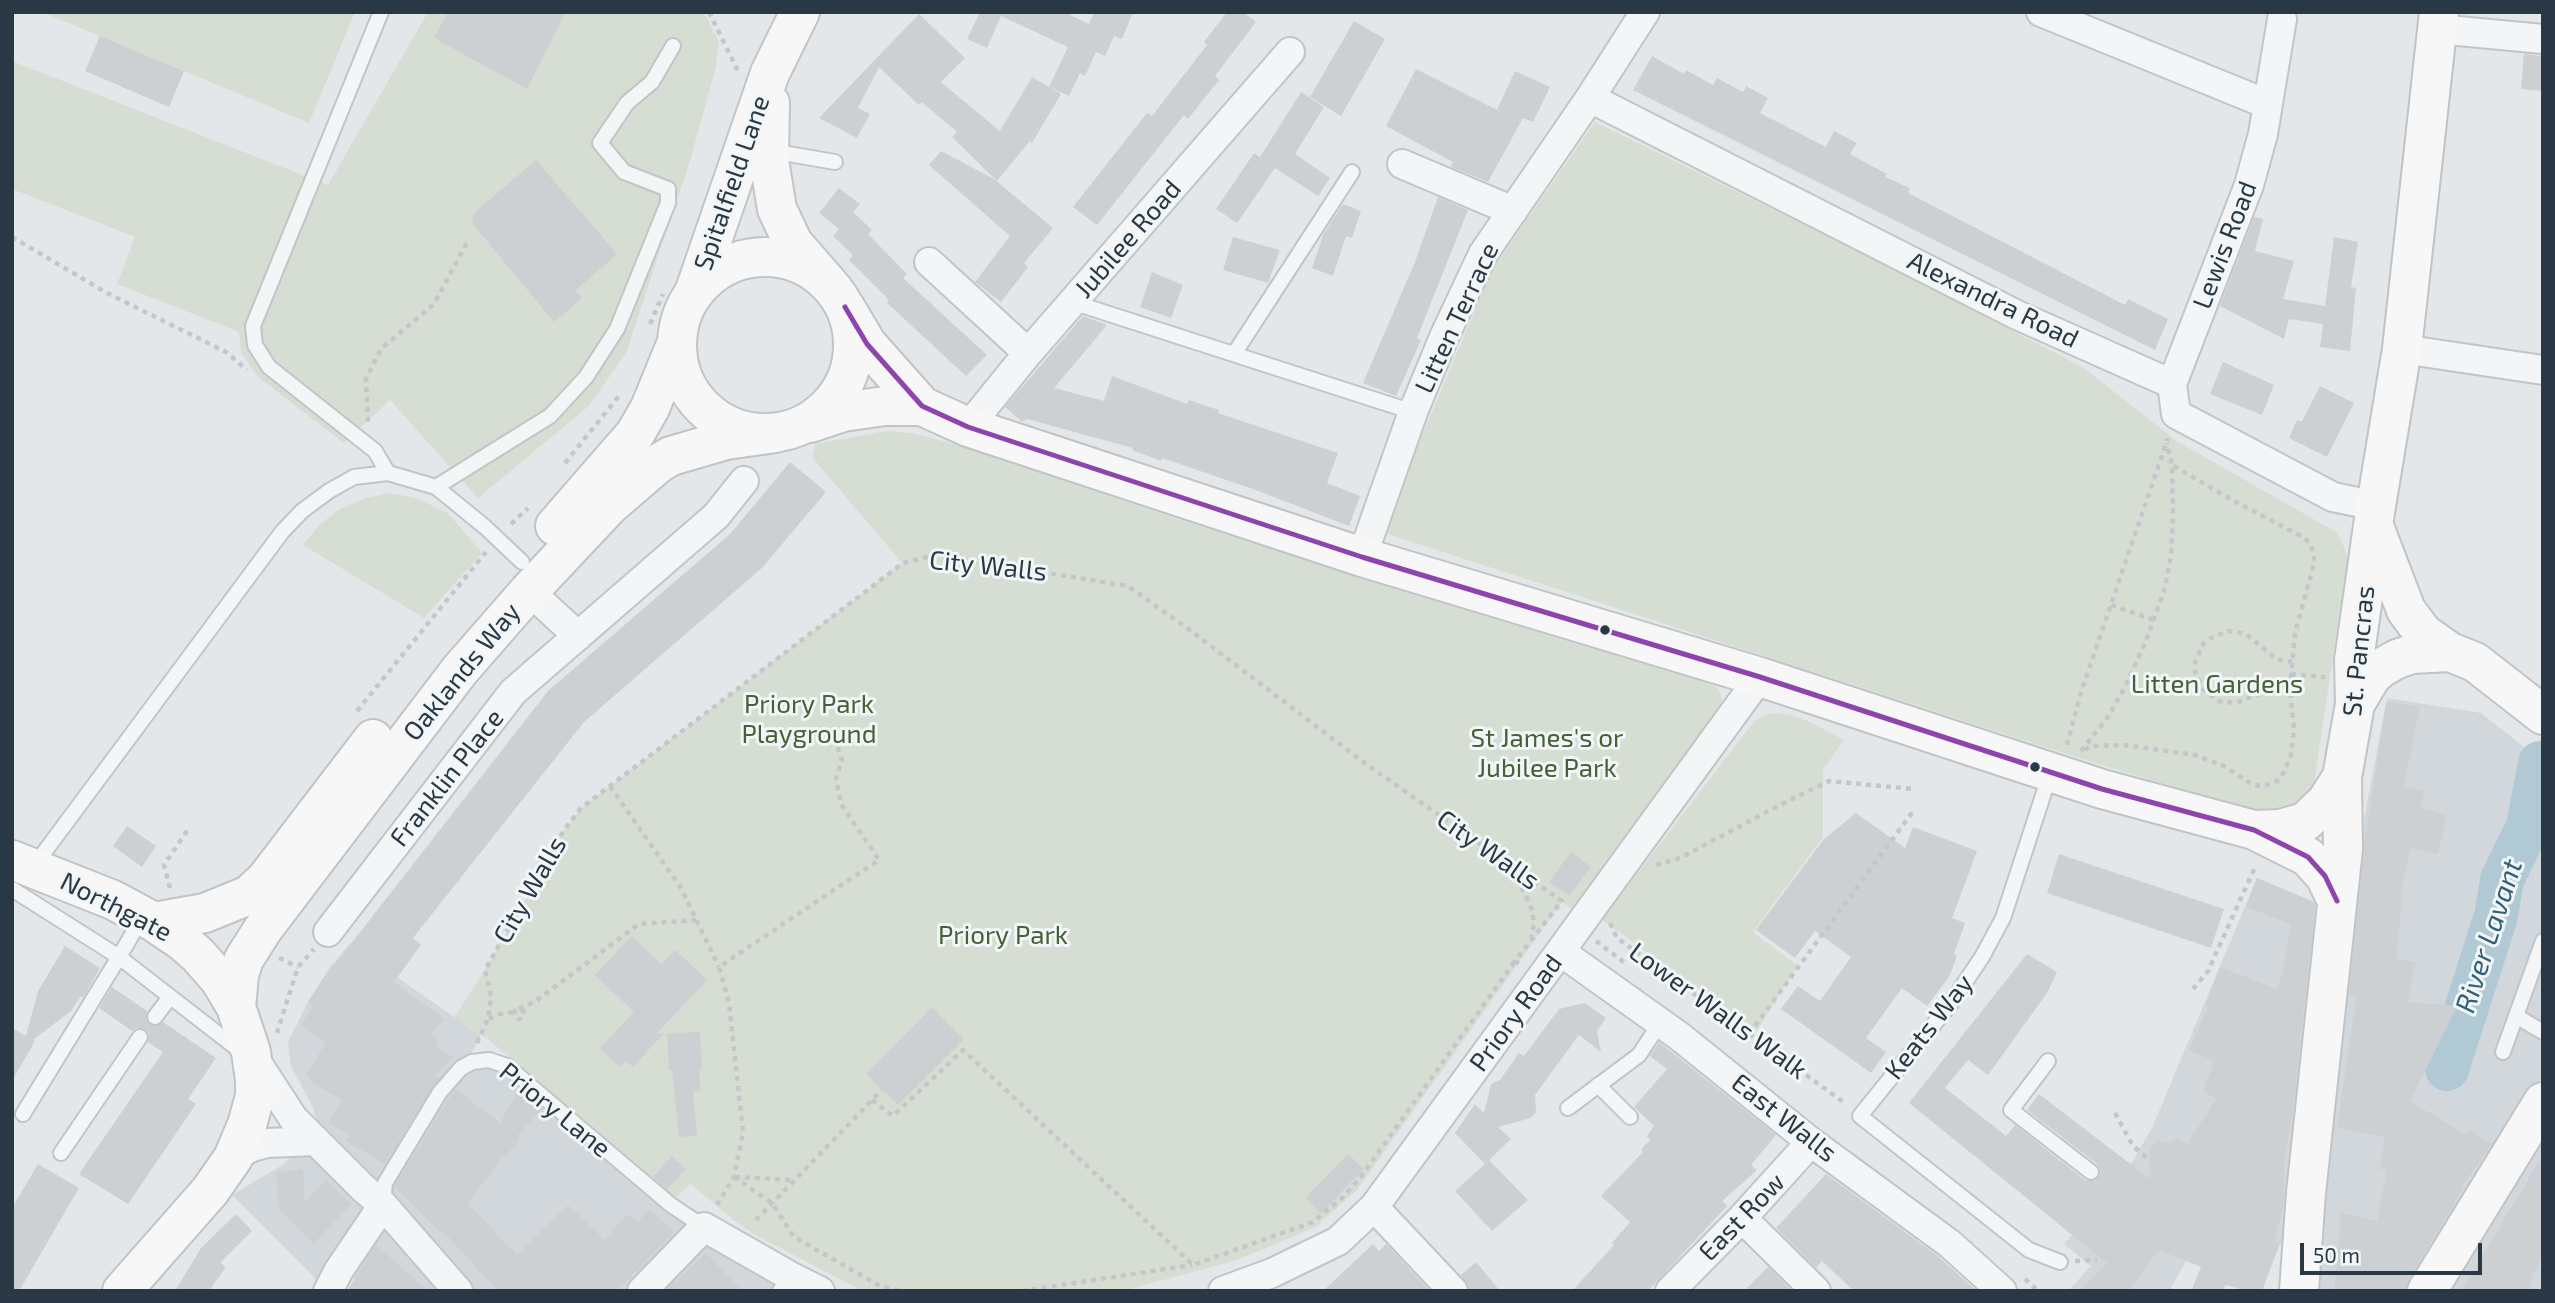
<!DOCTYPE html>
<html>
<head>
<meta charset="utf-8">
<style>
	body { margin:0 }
	#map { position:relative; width:2555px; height:1303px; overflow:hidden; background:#e4e7e9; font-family:"Exo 2",sans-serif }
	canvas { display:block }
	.frame { position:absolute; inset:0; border:14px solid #293844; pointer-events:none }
	.scale { position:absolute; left:2300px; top:1243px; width:182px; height:32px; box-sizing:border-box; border:4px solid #293844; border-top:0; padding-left:9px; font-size:21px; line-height:24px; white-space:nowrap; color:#293844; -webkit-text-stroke:5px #f2f6f8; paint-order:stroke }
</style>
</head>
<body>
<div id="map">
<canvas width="2555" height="1303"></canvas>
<div class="frame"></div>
<div class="scale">50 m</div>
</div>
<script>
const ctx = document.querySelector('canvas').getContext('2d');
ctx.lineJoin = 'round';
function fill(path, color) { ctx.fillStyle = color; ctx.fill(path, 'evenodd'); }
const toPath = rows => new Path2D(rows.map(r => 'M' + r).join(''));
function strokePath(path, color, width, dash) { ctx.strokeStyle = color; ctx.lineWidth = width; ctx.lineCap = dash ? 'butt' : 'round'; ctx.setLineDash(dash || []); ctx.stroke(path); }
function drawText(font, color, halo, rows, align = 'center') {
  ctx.font = font + ' "Exo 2",sans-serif'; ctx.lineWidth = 6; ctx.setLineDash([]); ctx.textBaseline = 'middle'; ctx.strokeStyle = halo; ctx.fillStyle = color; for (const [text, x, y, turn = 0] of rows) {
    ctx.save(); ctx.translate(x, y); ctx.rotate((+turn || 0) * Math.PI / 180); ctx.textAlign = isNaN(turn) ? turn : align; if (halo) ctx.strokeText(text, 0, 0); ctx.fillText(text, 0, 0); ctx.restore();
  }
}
fill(toPath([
	[2387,698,2481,713,2543,762,2543,1075,2412,1291,2314,1291,2348,904],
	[2257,878,2336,911,2300,1251,2206,1213,2186,1261,2171,1288,2178,1291,2068,1291,2091,1266,2064,1244,2114,1188,2131,1164,2152,1128],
	[350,944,481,1036,462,1069,498,1063,671,1206,820,1291,368,1291,348,1274,328,1291,232,1195,284,1164,318,1126,313,1108,291,1066,288,1042,308,1002,331,966],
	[2543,1102,2543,1291,2427,1291]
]), '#d2d7dc');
fill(toPath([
	[42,12,355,12,309,123],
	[428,12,699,12,706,16,719,42,716,67,690,161,626,353,589,406,478,498,390,400,344,443,258,377,241,353,239,332,117,284,135,237,12,189,12,61,328,185],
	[1595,122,1894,269,2084,368,2178,442,2338,533,2348,557,2312,797,2275,818,2076,757,1381,532,1493,268],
	[886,431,912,433,966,447,1180,520,1706,682,1718,688,1722,698,1722,708,1572,909,1562,902,1357,1190,1316,1227,1237,1260,1123,1291,863,1291,755,1235,735,1221,690,1184,673,1201,595,1129,490,1041,454,1018,485,970,564,830,581,808,902,563,812,457,815,444],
	[390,493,416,498,448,513,482,553,424,618,303,545,319,525,340,509,365,498],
	[1779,713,1792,715,1810,722,1844,740,1823,770,1823,837,1753,932,1798,966,1757,1030,1602,920,1748,729,1756,720,1768,714]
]), '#d6ded4');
strokePath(toPath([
	[2447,1069,2496,916,2502,880,2528,826,2540,763]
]), '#b1c9d5', 44);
fill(toPath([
	[448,12,566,12,527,89,434,38],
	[980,12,1064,12,1089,24,1094,12,1133,12,1122,39,1114,36,1105,56,1096,52,1085,76,1080,73,1069,96,1049,87,1068,47,1001,16,987,48,967,39],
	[1227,12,1243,12,1256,22,1215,76,1219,80,1188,119,1184,115,1097,225,1073,207,1147,113,1152,116,1207,45,1204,42],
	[919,14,965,58,941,82,1000,131,1032,77,1061,94,1032,143,1030,141,997,181,952,137,957,132,922,102,919,105,879,67,858,108,870,114,857,138,819,118],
	[1354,21,1385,39,1341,116,1310,97],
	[100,36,184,71,169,107,85,71],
	[2524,54,2543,56,2543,91,2521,89],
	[1652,56,1684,74,1686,70,1713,85,1717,78,1743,92,1746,86,1768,98,1760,113,1826,147,1834,131,1857,143,1850,154,1887,174,1885,177,1910,188,1908,193,2125,305,2128,299,2168,319,2155,350,1633,90],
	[1416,69,1497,110,1515,71,1550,87,1533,122,1523,118,1488,182,1451,167,1453,162,1386,126],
	[1301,92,1324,107,1295,154,1330,178,1318,196,1275,168,1237,223,1216,209,1254,153,1260,157],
	[941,151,994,179,1053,228,1024,263,1028,267,1001,302,975,282,1010,236,929,165],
	[536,160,617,254,575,291,582,298,554,322,472,223,474,213],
	[839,188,860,204,853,212,872,230,868,234,907,274,903,278,987,355,966,376,887,303,889,300,849,260,853,255,833,236,839,229,819,213],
	[1438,197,1468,210,1417,338,1421,340,1396,396,1363,383,1415,262],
	[1343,204,1361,211,1352,238,1346,236,1333,276,1312,268,1323,235],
	[2254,217,2263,219,2255,251,2294,261,2283,299,2325,306,2334,237,2358,242,2351,287,2356,288,2350,351,2320,347,2323,324,2289,319,2284,339,2220,306],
	[1233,237,1280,250,1268,283,1223,270],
	[1152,272,1183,285,1171,318,1140,307],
	[1083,316,1107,325,1054,388,1104,401,1112,376,1187,404,1189,400,1219,410,1218,413,1338,453,1327,483,1360,496,1349,526,1253,489,1162,458,1161,461,1132,450,1133,448,1027,419,1022,422,1005,407],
	[2223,362,2274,385,2262,415,2210,394],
	[2320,386,2354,403,2327,457,2289,438,2297,420,2302,421],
	[790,462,826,492,763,567,584,722,413,938,421,945,394,982,445,1019,430,1035,439,1041,436,1046,453,1057,436,1075,440,1078,385,1164,346,1141,350,1135,329,1123,342,1100,312,1083,307,1074,326,1042,301,1025,314,1005,308,1002,331,966,333,967,548,691,730,534],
	[2386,702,2420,706,2404,787,2425,791,2420,807,2447,816,2438,854,2411,848,2400,895,2402,895,2397,959,2416,962,2408,1002,2457,1006,2410,1101,2466,1135,2469,1130,2492,1144,2463,1185,2452,1208,2408,1280,2405,1291,2334,1291,2341,1213,2377,1221,2387,1170,2380,1169,2385,1137,2337,1128,2356,998,2349,996,2365,840],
	[1856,813,1905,848,1913,827,1977,851,1952,918,1965,923,1954,954,1957,956,1949,977,1927,1006,1902,988,1866,1038,1886,1052,1871,1073,1781,1009,1798,986,1820,1001,1851,957,1815,931,1795,958,1756,930,1824,839],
	[127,826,156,846,142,867,113,846],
	[1571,852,1591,867,1569,896,1549,882],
	[2059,854,2224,909,2211,948,2047,893],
	[2257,878,2313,902,2315,906,2293,1108,2285,1157,2283,1207,2275,1241,2280,1243,2262,1291,2248,1291,2225,1285,2224,1291,2191,1291,2201,1267,2159,1250,2128,1291,2079,1291,2107,1263,1909,1103,2027,954,2057,972,2047,993,1988,1075,1968,1060,1945,1088,2006,1136,2015,1125,2085,1180,2095,1181,2101,1173,2097,1164,2027,1110,2039,1094,2150,1179,2150,1148,2158,1141,2170,1143,2177,1138,2187,1144,2217,1098,2203,1092,2214,1061,2189,1050,2208,1007,2205,1006,2220,967,2277,989,2284,965,2291,924,2246,907],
	[632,936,661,964,675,950,707,980,656,1034,664,1033,633,1067,626,1061,620,1067,600,1048,634,1012,595,975],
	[65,946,100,968,83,998,81,996,71,1011,33,1040,35,1041,12,1081,12,1028,26,1036,38,991],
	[112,987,147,1011,146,1020,150,1025,158,1026,163,1022,216,1058,188,1099,196,1104,128,1204,79,1174,163,1052,148,1042,149,1033,145,1029,136,1028,132,1031,99,1008],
	[1585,1003,1606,1018,1597,1031,1601,1052,1579,1035,1535,1095,1536,1112,1531,1118,1498,1127,1511,1139,1485,1164,1455,1133,1475,1104,1484,1113,1491,1084,1500,1080,1519,1053,1524,1056,1559,1009],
	[932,1007,964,1039,898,1105,866,1074],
	[700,1032,702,1069,699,1069,701,1091,693,1092,697,1136,679,1137,672,1070,669,1070,667,1033],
	[1659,1042,1776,1135,1751,1165,1757,1170,1722,1201,1727,1206,1648,1291,1572,1291,1614,1245,1612,1243,1630,1222,1601,1196,1643,1152,1641,1149,1650,1140,1647,1136,1654,1126,1634,1107,1667,1069,1650,1056],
	[455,1089,500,1123,519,1089,542,1109,517,1136,520,1138,505,1157,503,1155,468,1204,517,1255,568,1205,605,1240,627,1214,638,1222,649,1209,674,1232,617,1291,498,1291,442,1230,440,1232,394,1186],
	[1348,1154,1364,1169,1321,1213,1305,1198],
	[2543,1155,2543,1256,2532,1275,2529,1291,2461,1291],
	[672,1156,686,1169,667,1189,653,1177],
	[1489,1160,1528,1200,1492,1231,1455,1191],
	[38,1164,79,1188,19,1291,12,1291,12,1208],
	[303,1170,305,1202,326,1180,351,1204,314,1243,279,1210,276,1172],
	[1826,1174,1939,1257,1977,1291,1854,1291,1822,1261,1816,1268,1776,1228],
	[236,1214,252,1231,220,1263,226,1267,209,1291,175,1291,201,1248],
	[1373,1244,1379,1251,1386,1244,1430,1291,1323,1291],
	[376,1245,428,1291,347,1291],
	[706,1253,742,1291,665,1291,678,1278,679,1279],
	[1476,1262,1500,1291,1469,1291,1461,1275],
	[1768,1267,1792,1291,1744,1291]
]), '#cdd0d3');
const lane = toPath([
	[381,12,253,326,255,345,269,367,375,451,388,473],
	[771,151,835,162],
	[1072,302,1413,412],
	[1234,354,1352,172],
	[436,487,550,416,586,377,617,329,668,203,668,189,624,172,600,143,627,103,652,82,673,46],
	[2050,774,2003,918,1982,957,1951,1003,1860,1116,2029,1250,2060,1262],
	[34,866,282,532,302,511,329,491,354,477,388,473,436,487,485,527,522,562],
	[12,889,119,957,143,916],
	[2516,1016,2543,1032],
	[155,1017,170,997],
	[2503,1052,2543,941],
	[2048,1061,2011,1110,2091,1172],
	[1598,1085,1630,1117],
	[1568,1108,1639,1055,1660,1023],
	[23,1114,119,957,239,1050,243,1051],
	[61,1153,140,1037],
	[383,1205,385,1183,440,1092,461,1068,472,1062,489,1060,507,1066,671,1205,704,1227],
	[780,1291,790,1276]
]);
const street = toPath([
	[2041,12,2267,104],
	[2282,19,2263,134,2249,185,2172,384,2176,414,2333,497,2376,506],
	[2437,29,2543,39],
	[1590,98,2017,315,2172,384],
	[1402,164,1513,211],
	[929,262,1028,353],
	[2402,349,2543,370],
	[968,427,1028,353,1290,52],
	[1362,557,1413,412,1444,337,1483,254,1590,98,1645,12],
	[529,591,578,636],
	[328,932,513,692,716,516,744,481],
	[1561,952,1679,1036,1811,1142,1950,1244,2002,1291],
	[254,1058,293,1118,363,1188,383,1205,458,1291],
	[233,1158,252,1147,267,1143,315,1141],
	[1374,1207,1453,1291],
	[1742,1218,1816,1291],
	[328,1291,339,1270,383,1205],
	[642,1291,704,1227,790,1276,820,1291],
	[1223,1291,1272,1273,1338,1241,1374,1207,1760,677],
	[1670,1291,1742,1218,1811,1142]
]);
const secondary = toPath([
	[770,103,769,160,777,209,793,243,827,282],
	[694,293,770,73,800,12]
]);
const primary = toPath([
	'677 345a88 88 0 1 1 176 0a88 88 0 1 1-176 0Z',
	[845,307,867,344,922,406,968,427,1362,557,1760,677,2102,789,2254,830,2308,857,2325,876,2337,901],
	[810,423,843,412,885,406,922,406],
	[555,526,635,434,650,408,677,342],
	[2375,529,2406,610,2423,633,2450,652],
	[2355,704,2371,677,2381,668,2397,659,2412,654,2450,652,2475,662,2543,715],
	[2254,830,2280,829,2305,822,2326,802,2342,777],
	[12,860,113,900,154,922,182,941,198,955,220,980,236,1007,251,1052,255,1080,255,1096,247,1125,233,1158,210,1191,122,1291],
	[154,922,205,913,249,895,266,879,373,739],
	[236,1007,239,975,244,959,263,929,460,670,529,591,610,505,659,463,671,456,726,440,776,433],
	[2299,1291,2306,1193,2343,849,2342,777,2355,704,2354,660,2375,512,2402,349,2439,12],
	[2427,1291,2543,1102]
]);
strokePath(lane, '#c2c5c7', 18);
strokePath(street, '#c2c5c7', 32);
strokePath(secondary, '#c2c5c7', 42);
strokePath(primary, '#c0c4c7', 42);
strokePath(toPath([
	[709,12,738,71],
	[12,237,107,293,226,352,247,370],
	[650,324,663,294],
	[368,422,366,379,381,349,434,304,469,239],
	[565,463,619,396],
	[511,524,528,508],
	[2111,605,2154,620],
	[2291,674,2325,677],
	[2290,690,2270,690,2236,703,2218,701,2203,689,2195,672,2195,662,2203,644,2211,638,2228,631,2246,634,2276,659,2292,662],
	[357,711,486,552],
	[2067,745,2081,692,2168,438],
	[2085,750,2090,746,2124,745,2195,755,2224,766,2253,785,2264,786,2277,781,2284,772,2291,755,2294,729,2290,690,2295,633,2314,564,2314,554,2309,542,2301,536,2232,500,2172,465],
	[2081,751,2108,717,2125,687,2146,641,2164,591,2171,556,2173,517,2172,465,2167,443],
	[610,786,681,888,719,967],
	[1504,863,1524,892,1532,910,1534,924,1531,937],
	[1656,865,1680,858,1776,807,1829,781,1913,789],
	[170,888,164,865,189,828],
	[1610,923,1617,938,1846,1104],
	[1596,941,1625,963],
	[279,958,298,967],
	[2193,989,2208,971,2256,865],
	[519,1009,536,1001,639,924,697,920],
	'514 1014a5 5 0 1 1 10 0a5 5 0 1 1-10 0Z',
	[489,1019,500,1014,514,1012],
	[277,1033,298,967,314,949],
	[1749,1034,1914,810],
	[477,1043,488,1019,490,1007,491,996,485,970,564,830,581,808,903,563,935,555,1128,586,1191,631,1366,764,1562,901,1515,961,1519,964],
	[872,1100,893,1116,963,1050,1193,1265,1313,1222,1342,1198,1360,1178,1515,961],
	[2115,1113,2133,1146,2150,1160],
	[734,1177,772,1203,794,1237,882,1287,899,1291],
	[735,1177,792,1180],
	[717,1205,734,1177,743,1132,729,1003,719,967,879,860,841,804,836,778,842,761,834,735],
	[756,1220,882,1090],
	[2075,1261,2097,1260],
	[2025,1279,2038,1291],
	[1022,1291,1192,1265]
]), '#c3c7c9', 4.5, [5, 5]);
strokePath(lane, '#f3f5f6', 14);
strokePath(street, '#f3f5f6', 28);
strokePath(secondary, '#f7f7f7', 38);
strokePath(primary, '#f7f7f7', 38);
strokePath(toPath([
	[845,307,867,344,922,406,968,427,1362,557,1760,677,2102,789,2254,830,2308,857,2325,876,2337,901]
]), '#8e44ad', 5);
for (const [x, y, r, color] of [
	[1605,630,6,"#293844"],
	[2035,767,6,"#293844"]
]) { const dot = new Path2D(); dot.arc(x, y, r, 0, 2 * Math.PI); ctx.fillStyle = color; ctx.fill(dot); strokePath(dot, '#f2f6f8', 2.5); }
drawText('26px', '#293844', '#f2f6f8', [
	["Spitalfield Lane",732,183,-71],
	["Jubilee Road",1128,239,-49],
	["Lewis Road",2225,245,-69],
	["Alexandra Road",1993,300,26],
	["Litten Terrace",1457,318,-65],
	["City Walls",988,566,6],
	["St. Pancras",2359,651,-84],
	["Oaklands Way",462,672,-51],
	["Franklin Place",447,778,-52],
	["City Walls",1488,850,35],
	["City Walls",530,890,-60],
	["Northgate",116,907,27],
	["Lower Walls Walk",1718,1011,36],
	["Priory Road",1516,1013,-54],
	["Keats Way",1929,1027,-52],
	["Priory Lane",555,1110,39],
	["East Walls",1784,1118,38],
	["East Row",1742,1217,-46]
]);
drawText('26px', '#456135', '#f2f6f8', [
	["Litten Gardens",2217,684],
	["Priory Park",809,704],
	["Playground",809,734],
	["St James's or",1547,738],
	["Jubilee Park",1547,768],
	["Priory Park",1003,935]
]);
drawText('italic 28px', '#305f7b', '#f2f6f8', [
	["River Lavant",2489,936,-72]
]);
</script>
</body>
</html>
